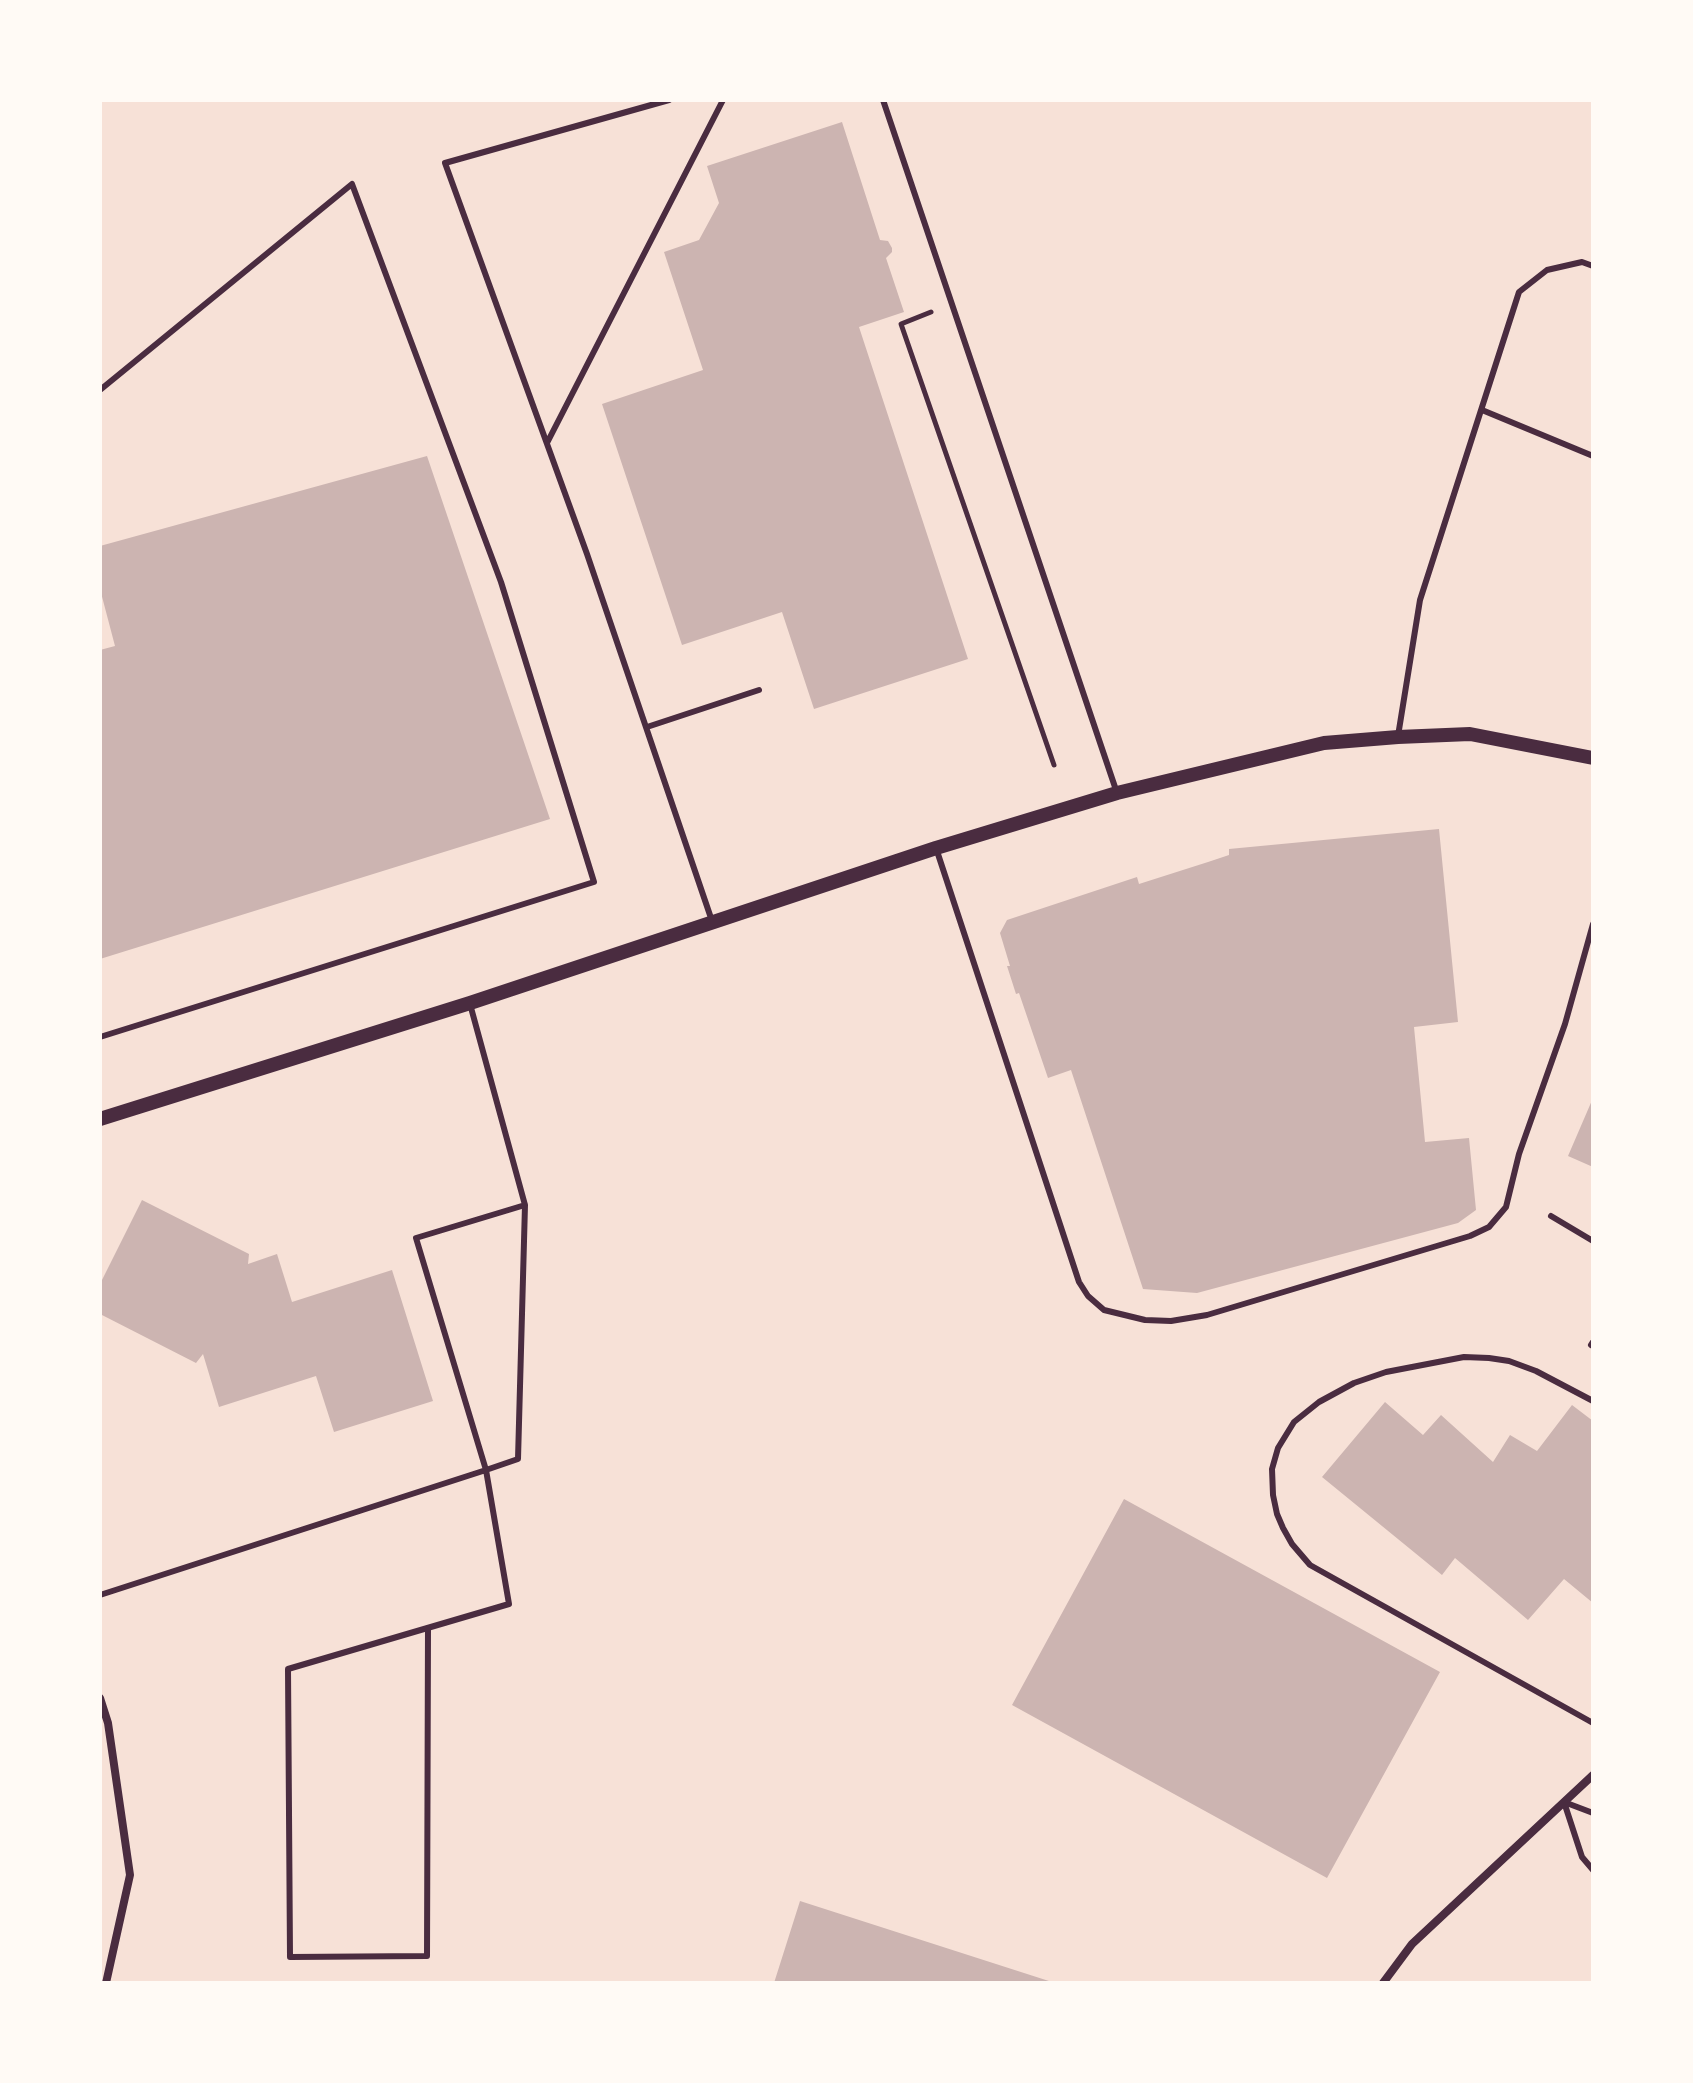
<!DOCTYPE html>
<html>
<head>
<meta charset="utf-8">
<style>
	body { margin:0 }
	#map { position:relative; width:1693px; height:2083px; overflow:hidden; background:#f7e1d7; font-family:"Open Sans",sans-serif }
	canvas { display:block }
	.frame { position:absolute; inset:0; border:102px solid #fffaf5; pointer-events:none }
</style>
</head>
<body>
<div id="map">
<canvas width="1693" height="2083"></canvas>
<div class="frame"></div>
</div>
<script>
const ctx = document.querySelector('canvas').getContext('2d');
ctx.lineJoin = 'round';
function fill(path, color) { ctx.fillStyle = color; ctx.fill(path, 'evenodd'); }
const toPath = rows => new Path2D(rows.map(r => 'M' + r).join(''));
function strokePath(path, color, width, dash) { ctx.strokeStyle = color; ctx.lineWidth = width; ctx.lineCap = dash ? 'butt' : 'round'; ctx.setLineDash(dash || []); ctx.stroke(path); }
fill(toPath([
	[842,122,880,240,888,241,892,248,892,252,886,258,904,312,859,327,968,659,814,709,782,612,682,645,602,404,703,370,664,252,699,240,719,203,707,166],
	[427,456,550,819,100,959,100,650,115,646,100,589,100,546],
	[1439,829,1458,1022,1414,1027,1425,1142,1469,1138,1476,1210,1458,1223,1197,1293,1143,1289,1071,1070,1048,1078,1019,993,1016,994,1007,966,1010,966,1000,933,1007,920,1137,877,1139,884,1208,862,1229,855,1229,849],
	[1593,1098,1593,1167,1568,1156],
	[142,1200,249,1254,248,1264,277,1254,292,1302,392,1270,433,1401,334,1432,316,1376,219,1407,203,1354,196,1363,100,1314,100,1284],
	[1385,1402,1423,1435,1441,1415,1493,1462,1510,1435,1537,1451,1572,1405,1593,1421,1593,1603,1564,1579,1528,1620,1455,1558,1442,1575,1322,1477],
	[1124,1499,1440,1672,1327,1878,1012,1705],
	[800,1901,1052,1982,1052,1983,774,1983]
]), '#ccb4b1');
strokePath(toPath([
	[931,312,901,324,1054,765]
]), '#4a2c40', 5);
strokePath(toPath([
	[669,100,445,163,587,554,712,921],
	[883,100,1117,793],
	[100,390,352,184,501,582,594,882,100,1037],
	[1482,410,1593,456],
	[547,443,723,100],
	[647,727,759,690],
	[1398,736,1420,600,1519,292,1547,270,1582,262,1593,266],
	[936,848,1079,1282,1088,1296,1104,1310,1145,1320,1171,1321,1207,1315,1470,1236,1489,1227,1506,1207,1519,1154,1565,1024,1593,924],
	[470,1004,525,1205],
	[1551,1216,1593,1241],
	[1593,1342,1591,1345,1593,1346],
	[1593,1401,1536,1371,1509,1361,1489,1358,1464,1357,1386,1372,1354,1383,1319,1402,1294,1422,1278,1448,1272,1469,1273,1495,1277,1514,1283,1528,1292,1544,1310,1565,1593,1723],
	[100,1595,486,1470,518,1459,525,1205,416,1238,486,1470,509,1604,288,1669,290,1957,427,1956,428,1628],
	[1593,1813,1564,1802,1582,1857,1593,1870]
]), '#4a2c40', 6);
strokePath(toPath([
	[100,1698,108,1723,130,1875,106,1983],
	[1383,1983,1412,1944,1593,1775]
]), '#4a2c40', 8);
strokePath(toPath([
	[100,1119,470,1003,936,848,1117,793,1324,743,1398,737,1470,734,1593,758]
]), '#4a2c40', 14);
</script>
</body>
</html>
